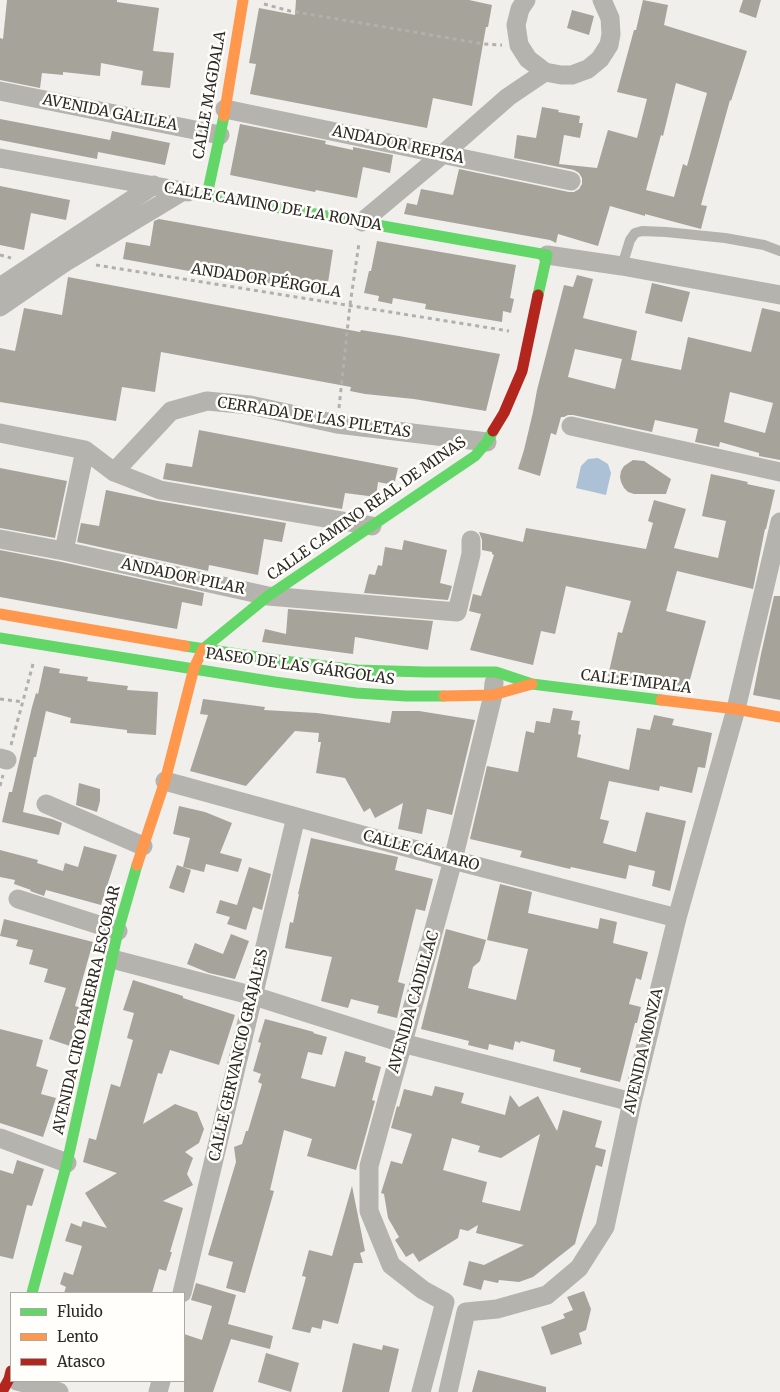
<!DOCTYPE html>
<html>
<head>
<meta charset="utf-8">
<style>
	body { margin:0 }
	#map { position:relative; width:780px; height:1392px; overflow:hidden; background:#f1efec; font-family:Merriweather,serif }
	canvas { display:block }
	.legend { position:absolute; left:10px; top:1292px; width:175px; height:90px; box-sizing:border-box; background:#fffefa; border:1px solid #aaa9a6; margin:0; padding:6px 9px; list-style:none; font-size:15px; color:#2b2a28 }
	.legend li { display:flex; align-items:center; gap:10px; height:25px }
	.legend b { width:25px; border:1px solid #aaa9a6 }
</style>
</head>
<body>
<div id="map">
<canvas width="780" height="1392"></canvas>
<ul class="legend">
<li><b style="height:6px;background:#63d668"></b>Fluido</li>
<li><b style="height:6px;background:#ff974d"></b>Lento</li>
<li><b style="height:6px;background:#b3261e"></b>Atasco</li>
</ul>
</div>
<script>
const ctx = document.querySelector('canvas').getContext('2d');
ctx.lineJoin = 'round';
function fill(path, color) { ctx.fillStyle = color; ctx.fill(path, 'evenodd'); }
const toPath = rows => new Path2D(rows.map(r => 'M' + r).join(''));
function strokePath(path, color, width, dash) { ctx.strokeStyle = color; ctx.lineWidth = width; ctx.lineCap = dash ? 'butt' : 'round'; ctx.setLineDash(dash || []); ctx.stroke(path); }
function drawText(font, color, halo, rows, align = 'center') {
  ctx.font = font + ' Merriweather,serif'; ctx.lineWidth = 5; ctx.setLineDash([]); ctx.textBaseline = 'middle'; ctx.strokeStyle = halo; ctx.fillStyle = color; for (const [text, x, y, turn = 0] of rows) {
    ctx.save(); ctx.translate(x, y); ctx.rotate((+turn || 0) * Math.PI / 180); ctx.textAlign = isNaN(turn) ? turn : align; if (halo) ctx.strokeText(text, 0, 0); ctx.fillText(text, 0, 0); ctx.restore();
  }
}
fill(toPath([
	[598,458,608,464,611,473,606,495,576,488,581,466,588,459]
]), '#acc0d6');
fill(toPath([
	[7,0,117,0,117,2,159,8,153,51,174,53,170,88,141,85,143,71,101,63,100,76,63,72,63,75,42,73,40,88,0,80,0,38,3,39],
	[296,0,469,0,492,5,488,27,486,27,472,106,433,98,427,128,250,94,256,64,249,63,259,8,295,15],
	[643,0,668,5,664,25,747,51,731,101,730,100,701,205,707,206,701,229,645,214,645,216,610,206,598,246,558,234,556,243,550,240,404,214,407,203,417,205,421,189,453,195,459,169,569,192,574,192,579,189,582,184,582,178,579,173,574,170,514,158,517,135,536,138,542,107,559,110,558,112,580,116,579,123,583,123,580,138,564,135,559,164,597,168,608,130,637,138,647,99,617,92,634,30,636,30],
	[676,83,707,93,687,166,683,164,674,197,646,190,661,135,663,136],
	[743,0,761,0,756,18,739,12],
	[572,10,594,16,589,35,567,28],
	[0,119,110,140,112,131,170,143,165,165,98,152,97,159,0,140],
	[240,124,326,141,325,144,353,150,353,147,393,155,390,173,363,167,357,198,316,190,315,192,230,175],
	[0,186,70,200,66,220,31,213,24,250,0,245],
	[159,219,333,250,326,296,123,259,126,242,150,246,154,221],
	[377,241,516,265,510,298,514,299,511,313,503,311,502,322,425,309,426,304,393,298,392,304,378,301,379,296,364,293,369,271,371,271],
	[577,275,593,279,583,318,637,331,631,360,681,370,688,337,751,352,762,308,780,312,780,460,759,456,759,453,720,442,719,447,695,442,698,429,655,420,652,432,573,415,568,415,564,417,561,417,556,435,551,433,540,476,518,469,524,450,533,412,537,390,564,285,573,287],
	[575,349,622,359,615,389,568,377],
	[730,392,773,403,765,433,724,422],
	[68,277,360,332,361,330,399,336,500,354,486,411,414,399,365,394,350,391,351,387,161,352,155,392,122,387,116,421,0,402,0,348,15,351,24,308,62,315],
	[652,283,690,292,682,322,645,313],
	[199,430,398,468,394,485,378,482,376,497,345,493,342,509,163,479,166,463,192,467],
	[633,460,644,461,671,479,666,494,634,494,628,492,624,488,621,482,620,477,621,471,624,466],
	[0,468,67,481,55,538,0,528],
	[711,474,748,482,747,484,775,490,766,529,765,529,753,589,677,571,666,611,706,621,688,687,675,686,650,679,649,683,608,676,618,632,622,633,631,601,566,586,555,634,541,631,533,665,470,650,481,614,469,611,473,594,481,596,494,555,492,554,492,552,482,550,482,540,479,532,523,542,526,528,646,549,653,523,648,521,654,500,686,509,674,548,718,558,726,521,702,516],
	[106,490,158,501,286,523,282,542,264,539,258,575,209,565,208,571,77,542,81,523,99,526],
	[404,540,447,550,440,583,452,586,448,600,364,593,369,574,375,575,378,565,382,566,385,547,402,550],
	[0,550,62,562,204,593,202,606,182,602,177,629,0,597],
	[774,596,780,596,780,700,753,695,761,654],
	[288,609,433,621,428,650,355,637,353,654,262,642,265,629,286,634],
	[44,666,60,669,59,673,88,677,87,681,128,686,127,690,158,692,156,735,127,733,127,730,70,723,71,718,46,711,36,757,34,757,23,812,52,819,62,823,59,835,2,822,9,792,12,792,32,707,36,693,38,694],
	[203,699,265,707,264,710,317,713,390,723,392,711,419,711,475,720,452,815,427,809,422,834,398,829,403,803,375,818,370,808,364,812,345,778,316,773,321,742,318,742,319,733,295,731,246,786,190,771,208,715,200,714],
	[553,708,573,711,571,720,580,721,578,734,581,735,577,757,629,770,637,728,650,730,654,715,674,719,672,725,712,733,705,768,698,767,692,793,660,786,659,791,609,781,600,819,609,821,603,843,636,852,646,812,686,821,670,891,652,886,655,871,629,865,626,879,571,867,570,869,520,857,522,851,470,839,487,766,518,772,526,731,534,733,536,721,550,723],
	[79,783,100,789,100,801,97,812,76,805],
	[179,806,205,812,232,823,220,853,242,859,238,872,206,864,204,872,183,867,190,838,173,834],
	[311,838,398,857,395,870,433,879,425,911,416,909,398,982,405,984,397,1018,377,1013,379,1006,351,999,348,1008,321,1001,332,957,285,948,290,922,293,923,299,894,298,894],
	[84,846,117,855,101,905,46,890,44,896,30,891,31,890,14,884,15,880,0,877,0,850,38,860,37,863,63,871,65,863,78,867],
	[177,865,191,870,184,893,169,888],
	[249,867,271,874,262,910,253,907,246,930,227,924,230,917,216,913,220,900,237,905],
	[500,884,532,892,528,913,598,929,600,918,617,922,613,943,648,952,641,980,636,978,629,1004,641,1007,637,1023,635,1023,620,1082,580,1072,581,1068,553,1061,555,1050,521,1041,520,1043,515,1041,513,1050,489,1044,488,1050,468,1045,469,1041,421,1029,446,929,486,940,480,961,473,967,468,988,516,1000,528,949,487,940],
	[4,919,93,942,75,1006,82,1008,70,1046,49,1039,66,988,44,982,48,969,29,964,33,950,16,946,18,940,0,936],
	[231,934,249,941,235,979,209,973,187,964,195,943,223,954],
	[133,980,183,996,183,998,235,1015,219,1065,170,1050,162,1074,158,1073,143,1124,175,1104,197,1112,204,1129,199,1143,185,1152,193,1158,187,1174,193,1185,163,1201,183,1208,170,1252,172,1252,166,1271,159,1269,152,1293,64,1293,66,1287,60,1284,64,1272,73,1275,82,1246,65,1241,71,1223,81,1227,83,1221,107,1228,85,1193,117,1173,83,1162,89,1138,96,1140,111,1084,120,1087,133,1040,127,1038,134,1013,123,1010],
	[265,1019,314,1032,313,1033,327,1037,322,1055,308,1052,301,1078,335,1087,345,1051,366,1057,365,1062,381,1067,372,1100,375,1101,356,1170,307,1156,312,1139,284,1130,270,1190,274,1191,245,1293,226,1288,233,1262,208,1255,236,1162,234,1147,242,1144,246,1131,248,1131,262,1084,258,1082,261,1074,253,1071,261,1043,258,1042],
	[0,1029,43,1040,36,1066,48,1070,41,1094,56,1098,43,1137,0,1123],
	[435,1086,464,1093,461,1103,505,1115,510,1095,519,1107,538,1096,557,1131,563,1110,602,1121,595,1147,606,1150,602,1167,596,1165,575,1244,533,1277,519,1282,499,1280,498,1283,484,1280,481,1290,463,1285,469,1261,484,1265,524,1245,476,1233,478,1225,468,1231,460,1229,458,1238,419,1262,413,1253,406,1257,395,1240,399,1237,388,1218,384,1194,381,1193,391,1161,402,1164,412,1134,391,1128,397,1106,399,1107,404,1089,432,1096],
	[540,1134,520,1211,482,1202,487,1182,443,1170,452,1138,480,1146,478,1152,501,1158],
	[17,1160,44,1169,32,1206,27,1205,13,1259,0,1256,0,1170,13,1174],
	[352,1186,365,1251,360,1253,363,1263,354,1263,338,1324,323,1320,321,1329,312,1327,310,1333,292,1329,306,1277,302,1276,309,1250,332,1256],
	[196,1283,236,1295,228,1324,273,1336,270,1349,231,1339,213,1392,184,1392,184,1334,202,1340,212,1306,191,1300],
	[584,1291,591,1309,586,1330,579,1333,582,1344,551,1355,541,1327,565,1318,563,1314,573,1310,567,1297],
	[353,1343,382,1350,383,1345,399,1349,389,1392,342,1392],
	[266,1353,299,1363,291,1392,258,1382],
	[478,1370,546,1387,546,1392,472,1392]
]), '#a6a39a');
strokePath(toPath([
	[264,4,290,11,484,44,502,45],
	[0,255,11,258],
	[96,265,509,331],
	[339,408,350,305,359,243],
	[0,699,23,702],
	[11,745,33,664],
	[0,786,3,775]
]), '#b1b0ac', 3, [4, 4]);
strokePath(toPath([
	[622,266,630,240,635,233,642,231,666,232,725,238,764,245,780,251]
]), '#b5b3ae', 10);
strokePath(toPath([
	[526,0,520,9,516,25,519,45,528,59,545,72,561,75,572,75,588,69,600,59,609,45,611,34,610,18,602,0],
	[0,91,220,135],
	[225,109,571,181],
	[0,158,188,192],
	[362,222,443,154,508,97,545,72],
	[547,255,622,266,780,295],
	[0,287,154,185],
	[0,307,67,261,183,191],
	[571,426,780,472],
	[0,433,85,450,114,472,160,490,372,526],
	[114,472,171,411,207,401,250,405,337,424,487,442],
	[0,539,64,551,268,596,457,612,471,554,471,540],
	[64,551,85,450],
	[0,758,7,760],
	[165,781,453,860,677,918],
	[46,804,143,846],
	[18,899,118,931],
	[112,959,254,996,402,1043,632,1102],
	[0,1138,67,1163],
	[182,1293,296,817],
	[17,1381,59,1392],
	[158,1392,161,1381],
	[421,1392,445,1302,423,1290,391,1265,369,1211,369,1166,453,860,493,695,494,683],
	[448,1392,466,1312,497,1309,547,1295,579,1268,605,1227,632,1102,677,918,736,709,780,522]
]), '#b5b3ae', 19);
strokePath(toPath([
	[224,116,207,195,547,255,538,295],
	[0,638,275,682,356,693,406,696,444,696],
	[185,646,284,661,357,670,425,672,496,672,532,684,661,700],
	[203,649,268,596,475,456,487,442,493,431],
	[32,1293,67,1163,118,931,137,865]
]), '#63d668', 11);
strokePath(toPath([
	[224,116,243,0],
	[0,614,185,646],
	[444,696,493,695,532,684],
	[661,700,736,709,780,717],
	[137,865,165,781,194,668,203,649]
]), '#ff974d', 11);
strokePath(toPath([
	[493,431,504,413,522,371,538,295],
	[2,1392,9,1379,11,1371]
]), '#b3261e', 11);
drawText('15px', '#2b2a28', '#fffefa', [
	["CALLE MAGDALA",210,95,-80],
	["AVENIDA GALILEA",110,113,11],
	["ANDADOR REPISA",398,145,12],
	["CALLE CAMINO DE LA RONDA",273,207,10],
	["ANDADOR PÉRGOLA",266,281,9],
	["CERRADA DE LAS PILETAS",314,418,9],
	["CALLE CAMINO REAL DE MINAS",367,509,-35],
	["ANDADOR PILAR",183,577,12],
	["PASEO DE LAS GÁRGOLAS",300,667,8],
	["CALLE IMPALA",636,682,7],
	["CALLE CÁMARO",421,851,15],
	["AVENIDA CADILLAC",414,1002,-74],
	["AVENIDA CIRO FARERRA ESCOBAR",87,1010,-77],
	["AVENIDA MONZA",644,1051,-77],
	["CALLE GERVANCIO GRAJALES",239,1055,-77]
]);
</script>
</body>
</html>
